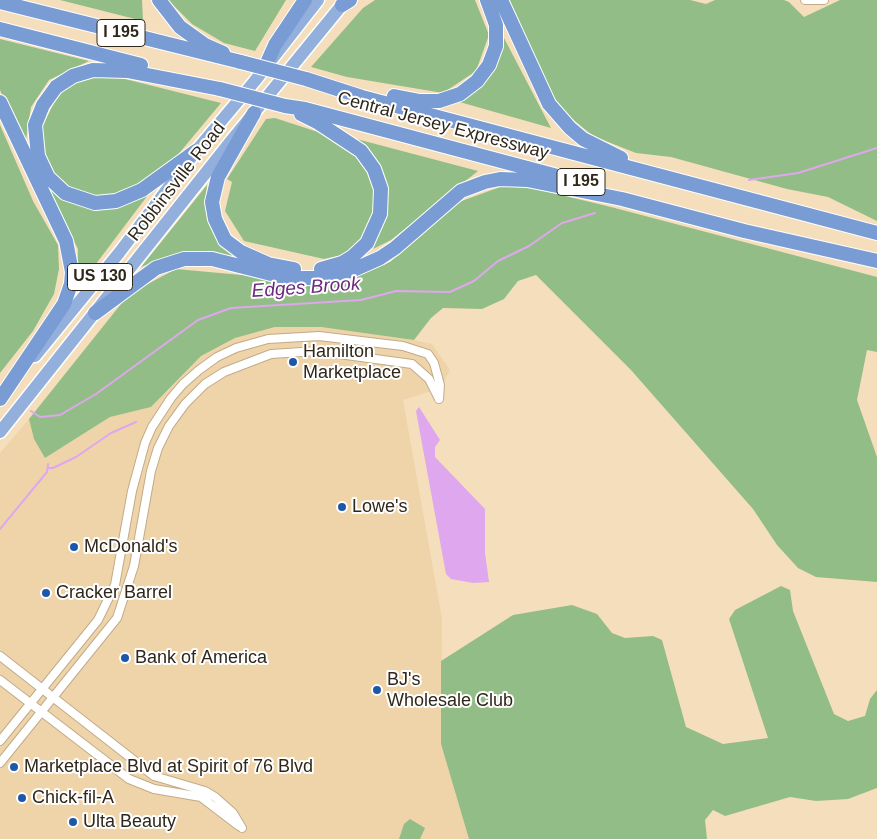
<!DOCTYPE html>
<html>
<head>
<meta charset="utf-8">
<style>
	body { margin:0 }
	canvas { display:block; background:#f5debc }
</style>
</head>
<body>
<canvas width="877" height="839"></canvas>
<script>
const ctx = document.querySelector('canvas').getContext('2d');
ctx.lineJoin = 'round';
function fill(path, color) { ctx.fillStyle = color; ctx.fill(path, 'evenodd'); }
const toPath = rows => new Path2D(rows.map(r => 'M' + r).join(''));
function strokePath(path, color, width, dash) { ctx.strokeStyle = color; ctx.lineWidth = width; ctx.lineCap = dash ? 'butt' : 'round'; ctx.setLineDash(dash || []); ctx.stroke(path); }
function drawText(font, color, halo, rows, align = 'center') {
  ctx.font = font + ' Helvetica,sans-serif'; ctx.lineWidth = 4; ctx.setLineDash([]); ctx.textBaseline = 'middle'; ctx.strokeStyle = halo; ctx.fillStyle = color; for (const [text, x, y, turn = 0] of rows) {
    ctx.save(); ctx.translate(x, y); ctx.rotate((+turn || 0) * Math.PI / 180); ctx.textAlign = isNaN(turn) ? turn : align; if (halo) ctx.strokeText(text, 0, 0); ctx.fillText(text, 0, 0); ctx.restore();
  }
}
fill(toPath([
	[275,327,321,327,400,337,432,344,450,370,441,388,403,400,442,619,441,744,469,839,0,839,0,453,29,419,34,439,45,458,110,417,151,407,201,356,235,338]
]), '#efd4aa');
fill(toPath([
	[60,0,142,0,143,21],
	[168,0,286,0,255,51,224,43,192,24],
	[375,0,475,0,489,35,476,71,443,93,347,77,311,67,363,8],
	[508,0,690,0,706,4,715,0,784,0,789,2,804,17,840,0,877,0,877,221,828,197,787,189,671,157,636,153,593,136,559,108],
	[504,38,551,128,456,101,493,67],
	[0,39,89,61,49,80,31,107,25,146,0,90],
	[113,76,221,103,176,157,140,183,106,197,76,192,48,170,42,127,59,93,77,79],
	[275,118,324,134,330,132,478,171,391,240,375,248,324,259,244,241,225,211,232,182,227,179,266,119],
	[0,125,33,201,58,245,59,269,54,294,33,331,0,373],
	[511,183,611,207,877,277,877,352,867,350,857,400,877,457,877,582,816,577,798,568,777,545,753,509,631,370,536,275,518,281,504,299,482,309,443,308,431,318,414,340,321,327,275,327,235,338,201,356,151,407,110,417,45,458,34,439,29,419,129,294,176,269,340,284,390,262,459,202],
	[207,185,205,207,213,233,236,256,180,253,141,267],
	[46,187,76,204,151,191,77,289,78,249],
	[781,586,790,590,793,611,834,714,848,721,865,716,870,699,877,690,877,788,848,799,816,801,790,797,725,816,713,810,705,820,707,839,469,839,441,744,441,661,513,615,572,605,597,614,612,633,625,638,653,636,662,640,686,727,723,744,768,738,729,619,735,610],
	[410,819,425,828,420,839,399,839,404,824]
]), '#93bd86');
fill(toPath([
	[419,407,440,440,435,447,435,457,485,509,485,553,489,582,473,583,451,579,446,574,416,411]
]), '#dea7ee');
strokePath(toPath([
	[749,180,798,173,877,148],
	[31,411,40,417,60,415,96,394,198,320,231,308,361,300,396,291,450,292,474,281,498,261,529,246,562,223,595,213],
	[48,468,53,468,76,457,111,433,136,422],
	[0,529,47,472,48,464]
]), '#dea7ee', 2);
const minor = toPath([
	[805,0,824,0],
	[0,656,154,776,205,791,215,797,233,813,242,828],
	[0,680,129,779,154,789,201,797,239,826],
	[0,741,98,620,115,585,132,491,145,443,152,427,171,398,183,384,199,370,217,357,236,348,268,339,319,336,403,346,428,354,434,363,440,385,439,399],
	[0,763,117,618,134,566,151,471,158,448,169,426,185,404,205,384,224,372,271,354,317,351,412,364,429,379,439,399]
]);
const trunk = toPath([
	[35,356,119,253,196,151,254,82,318,0],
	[0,432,231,141,346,0]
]);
const motorway = toPath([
	[159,0,180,27,205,45,223,53],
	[501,0,549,104,570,128,583,139,621,158],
	[0,2,241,62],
	[342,5,350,0],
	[0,29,141,65],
	[266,65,275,45,305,0],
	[306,79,362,97,877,233],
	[394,96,420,101,439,101,460,94,477,81,489,65,496,46,496,25,487,0],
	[0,102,66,241,72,272,71,284,64,304,0,399],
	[285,106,305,109,580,182],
	[254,113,218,177,212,202,215,219,225,240,241,252,268,264,294,269],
	[301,114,317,122,361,151,374,169,381,189,380,214,367,243,352,257,342,263,321,269],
	[196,151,142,190,116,201,95,203,65,193,48,177,38,156,35,125,43,105,56,87,73,76,93,70,127,71,220,89],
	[95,313,156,268,184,259,212,259,287,278,319,278,351,271,380,258,395,248,461,191,485,182,500,179,527,180,622,199,744,231,877,261]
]);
strokePath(minor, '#c1ab89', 10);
strokePath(trunk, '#fff', 15);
strokePath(motorway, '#fff', 16);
strokePath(minor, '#fff', 8);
strokePath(trunk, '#93b0dc', 12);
strokePath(motorway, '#789cd3', 14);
const motorwayBridge = toPath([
	[241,62,306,79],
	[220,89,285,106]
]);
strokePath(motorwayBridge, '#fff', 16, []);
strokePath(motorwayBridge, '#789cd3', 14);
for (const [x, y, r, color] of [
	[293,362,5,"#1e57a8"],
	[342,507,5,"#1e57a8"],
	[74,547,5,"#1e57a8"],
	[46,593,5,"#1e57a8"],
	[125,658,5,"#1e57a8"],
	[377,690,5,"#1e57a8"],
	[14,767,5,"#1e57a8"],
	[22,798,5,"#1e57a8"],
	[73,822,5,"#1e57a8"]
]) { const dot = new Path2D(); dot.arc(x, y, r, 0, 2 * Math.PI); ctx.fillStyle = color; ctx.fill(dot); strokePath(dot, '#fff', 2); }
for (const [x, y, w] of [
	[121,33,48],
	[581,182,48],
	[100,277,65]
]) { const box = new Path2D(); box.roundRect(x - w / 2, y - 13.5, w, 27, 4); ctx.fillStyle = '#fff'; ctx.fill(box); strokePath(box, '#2f2719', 1); }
drawText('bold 16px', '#2f2719', null, [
	["I 195",121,33],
	["I 195",581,182],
	["US 130",100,277]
]);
drawText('18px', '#2f2719', '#fff', [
	["Central Jersey Expressway",443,126,15],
	["Robbinsville Road",177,182,-52]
]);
drawText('18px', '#2f2719', '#fff', [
	["Hamilton",303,352],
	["Marketplace",303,373],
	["Lowe's",352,507],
	["McDonald's",84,547],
	["Cracker Barrel",56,593],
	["Bank of America",135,658],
	["BJ's",387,680],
	["Wholesale Club",387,701],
	["Marketplace Blvd at Spirit of 76 Blvd",24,767],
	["Chick-fil-A",32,798],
	["Ulta Beauty",83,822]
], 'left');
drawText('italic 19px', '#6b2a7d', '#fff', [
	["Edges Brook",306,288,-4]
]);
</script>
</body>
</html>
